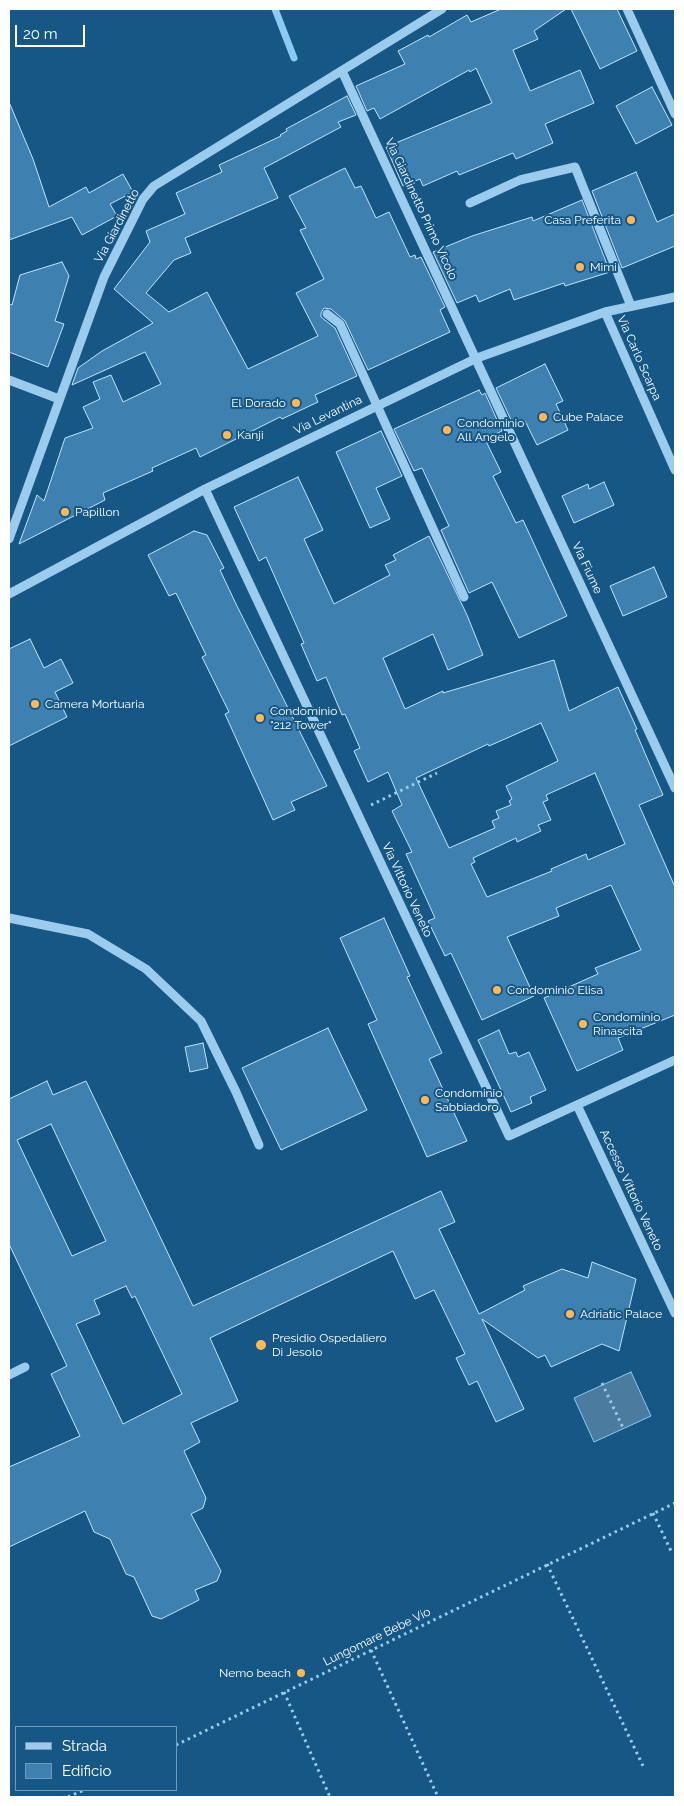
<!DOCTYPE html>
<html>
<head>
<meta charset="utf-8">
<style>
	body { margin:0 }
	#map { position:relative; width:684px; height:1806px; overflow:hidden; background:#165786; font-family:Raleway,sans-serif }
	canvas { display:block }
	.frame { position:absolute; inset:0; border:10px solid #fff; pointer-events:none }
	.legend { position:absolute; left:15px; top:1726px; width:162px; height:65px; box-sizing:border-box; background:#165786; border:1px solid #739ab6; margin:0; padding:6px 9px; list-style:none; font-size:15px; color:#fff }
	.legend li { display:flex; align-items:center; gap:10px; height:25px }
	.legend b { width:25px; border:1px solid #739ab6 }
	.scale { position:absolute; left:15px; top:25px; width:70px; height:22px; box-sizing:border-box; border:2px solid #fff; border-top:0; padding-left:6px; font-size:15px; line-height:18px; white-space:nowrap; color:#fff; -webkit-text-stroke:4px #165786; paint-order:stroke }
</style>
</head>
<body>
<div id="map">
<canvas width="684" height="1806"></canvas>
<div class="frame"></div>
<ul class="legend">
<li><b style="height:6px;background:#9bccee"></b>Strada</li>
<li><b style="height:14px;background:#3e81b0"></b>Edificio</li>
</ul>
<div class="scale">20 m</div>
</div>
<script>
const ctx = document.querySelector('canvas').getContext('2d');
ctx.lineJoin = 'round';
function fill(path, color) { ctx.fillStyle = color; ctx.fill(path, 'evenodd'); }
const toPath = rows => new Path2D(rows.map(r => 'M' + r).join(''));
function strokePath(path, color, width, dash) { ctx.strokeStyle = color; ctx.lineWidth = width; ctx.lineCap = dash ? 'butt' : 'round'; ctx.setLineDash(dash || []); ctx.stroke(path); }
function drawText(font, color, halo, rows, align = 'center') {
  ctx.font = font + ' Raleway,sans-serif'; ctx.lineWidth = 4; ctx.setLineDash([]); ctx.textBaseline = 'middle'; ctx.strokeStyle = halo; ctx.fillStyle = color; for (const [text, x, y, turn = 0] of rows) {
    ctx.save(); ctx.translate(x, y); ctx.rotate((+turn || 0) * Math.PI / 180); ctx.textAlign = isNaN(turn) ? turn : align; if (halo) ctx.strokeText(text, 0, 0); ctx.fillText(text, 0, 0); ctx.restore();
  }
}
const water = toPath([
	[631,1372,651,1416,594,1442,574,1398,631,1372]
]);
fill(water, '#4b7b9e');
strokePath(water, '#8dcaf1', 1);
strokePath(toPath([
	[275,9,294,58]
]), '#8dcaf1', 7);
const building = toPath([
	[501,9,566,9,534,31,538,39,513,50,530,91,580,70,594,103,545,124,553,143,516,159,513,153,459,175,457,171,423,186,420,179,403,186,386,147,492,103,476,68,470,72,469,70,380,119,374,108,367,111,356,86,405,64,398,51,428,35,429,37,467,15,471,22,501,9],
	[571,9,617,9,637,51,600,69,571,9],
	[652,87,672,125,636,144,616,106,652,87],
	[347,96,356,115,338,122,341,127,264,168,278,198,185,238,191,253,174,260,146,293,169,312,207,292,248,369,318,336,296,293,324,279,300,230,306,228,289,196,345,168,355,188,361,186,376,218,389,212,410,257,415,255,416,259,421,257,445,307,440,310,450,332,368,370,345,321,331,309,324,308,321,313,321,317,335,328,357,376,315,395,318,402,282,419,280,417,200,457,196,448,152,468,153,471,103,493,105,500,19,544,37,495,44,501,65,438,93,428,83,407,100,399,93,382,111,375,123,402,161,384,145,352,72,385,78,368,102,351,153,323,114,289,150,242,146,231,185,214,176,193,222,172,219,165,281,136,280,135,287,131,286,129,347,96],
	[9,102,33,159,49,207,86,187,89,193,123,174,133,192,110,204,117,216,82,235,72,217,9,240,9,102],
	[636,172,657,222,675,214,675,246,622,268,592,191,636,172],
	[582,200,610,272,565,286,564,283,514,300,510,289,479,302,476,295,457,303,433,252,472,236,532,217,533,221,582,200],
	[62,262,69,276,55,321,64,324,48,367,9,352,9,304,12,305,20,275,62,262],
	[545,364,563,401,556,404,568,430,537,445,525,421,514,426,496,388,545,364],
	[479,390,482,395,485,393,502,431,485,439,501,472,493,476,516,523,523,520,567,616,519,638,492,582,469,593,441,530,449,526,422,468,414,471,394,429,479,390],
	[381,431,402,476,376,488,390,519,370,528,336,452,381,431],
	[298,477,323,530,304,539,334,604,390,575,385,565,396,560,393,555,429,536,467,615,483,655,448,670,433,634,383,658,405,709,443,691,443,693,554,660,569,711,618,687,637,729,635,730,663,795,639,805,675,887,675,1015,618,1038,623,1050,577,1071,544,998,598,974,595,968,641,950,611,885,556,908,559,916,507,937,534,996,482,1020,451,953,445,956,428,921,435,918,406,854,412,852,392,811,402,805,388,772,368,782,354,751,360,748,345,714,342,715,326,677,317,681,301,644,304,643,266,557,259,561,234,507,298,477],
	[541,723,558,761,506,786,512,799,509,801,511,805,496,811,499,818,492,821,495,828,449,848,416,778,488,744,489,746,541,723],
	[595,773,625,844,588,860,586,854,551,869,552,871,487,897,471,864,475,862,473,858,516,838,517,842,541,831,538,825,551,820,543,802,548,800,546,795,595,773],
	[604,482,614,505,574,523,562,496,588,484,589,489,604,482],
	[194,531,207,535,224,568,220,570,236,604,327,786,291,802,295,810,273,820,225,714,229,712,202,657,206,655,176,593,169,596,148,555,194,531],
	[654,567,667,597,623,616,610,586,654,567],
	[30,639,44,668,61,659,73,683,55,692,67,717,9,746,9,649,30,639],
	[384,918,410,976,407,977,442,1053,429,1059,467,1141,427,1157,368,1024,377,1020,340,938,384,918],
	[328,1028,367,1110,281,1150,242,1068,328,1028],
	[499,1030,509,1054,516,1052,518,1057,529,1052,546,1090,530,1097,532,1103,511,1112,478,1040,499,1030],
	[203,1043,208,1068,190,1072,185,1047,203,1043],
	[47,1081,53,1095,86,1081,193,1306,441,1191,455,1222,439,1229,479,1314,525,1290,523,1286,562,1269,588,1278,592,1262,636,1279,619,1351,602,1344,551,1367,545,1355,538,1358,482,1319,524,1409,496,1422,477,1381,469,1385,456,1358,465,1354,434,1290,415,1299,393,1251,210,1338,238,1401,191,1423,200,1442,184,1451,206,1498,203,1508,191,1514,221,1571,217,1581,195,1590,199,1600,161,1619,152,1616,134,1577,126,1574,110,1539,94,1532,85,1511,9,1547,9,1467,80,1436,51,1374,67,1366,9,1244,9,1099,47,1081],
	[51,1124,106,1241,72,1256,17,1140,51,1124],
	[126,1286,132,1298,135,1296,182,1394,123,1424,76,1324,100,1314,94,1300,126,1286]
]);
fill(building, '#3e81b0');
strokePath(building, '#c0e3fa', 1);
strokePath(toPath([
	[371,805,437,773],
	[602,1383,624,1430],
	[653,1513,672,1553],
	[547,1564,644,1768],
	[371,1650,438,1797],
	[284,1692,330,1797],
	[176,1745,675,1503],
	[68,1797,84,1790]
]), '#9bccee', 3, [2.5, 4]);
strokePath(toPath([
	[627,9,675,114],
	[342,71,675,788],
	[470,203,520,180,575,167,631,306],
	[605,312,675,470],
	[327,314,340,324,464,597],
	[9,380,59,399],
	[205,489,509,1136,675,1060],
	[9,539,104,277,143,199,154,186,442,9],
	[9,594,205,489,477,358,605,312,675,297],
	[9,918,88,934,146,969,201,1021,236,1092,259,1145],
	[577,1105,675,1313],
	[9,1375,25,1367]
]), '#9bccee', 9);
for (const [x, y, r, color] of [
	[631,220,5,"#ffb758"],
	[580,267,5,"#ffb758"],
	[296,403,5,"#ffb758"],
	[543,417,5,"#ffb758"],
	[447,430,5,"#ffb758"],
	[227,435,5,"#ffb758"],
	[65,512,5,"#ffb758"],
	[35,704,5,"#ffb758"],
	[260,718,5,"#ffb758"],
	[497,990,5,"#ffb758"],
	[583,1024,5,"#ffb758"],
	[425,1100,5,"#ffb758"],
	[570,1314,5,"#ffb758"],
	[261,1345,6,"#ffb758"],
	[301,1673,5,"#ffb758"]
]) { const dot = new Path2D(); dot.arc(x, y, r, 0, 2 * Math.PI); ctx.fillStyle = color; ctx.fill(dot); strokePath(dot, '#165786', 2); }
drawText('12px', '#fff', '#165786', [
	["Via Giardinetto Primo Vicolo",421,209,65],
	["Via Giardinetto",117,226,-62],
	["Via Carlo Scarpa",639,358,66],
	["Via Levantina",328,415,-26],
	["Via Fiume",587,568,65],
	["Via Vittorio Veneto",407,890,65],
	["Accesso Vittorio Veneto",631,1190,65],
	["Lungomare Bebe Vio",377,1637,-26]
]);
drawText('12px', '#fff', '#165786', [
	["Casa Preferita",621,220,"right"],
	["Mimi",590,267],
	["El Dorado",286,403,"right"],
	["Cube Palace",553,417],
	["Condominio",457,423],
	["All Angelo",457,437],
	["Kanji",237,435],
	["Papillon",75,512],
	["Camera Mortuaria",45,704],
	["Condominio",270,711],
	["\"212 Tower\"",270,725],
	["Condominio Elisa",507,990],
	["Condominio",593,1017],
	["Rinascita",593,1031],
	["Condominio",435,1093],
	["Sabbiadoro",435,1107],
	["Adriatic Palace",580,1314],
	["Presidio Ospedaliero",272,1338],
	["Di Jesolo",272,1352],
	["Nemo beach",291,1673,"right"]
], 'left');
</script>
</body>
</html>
